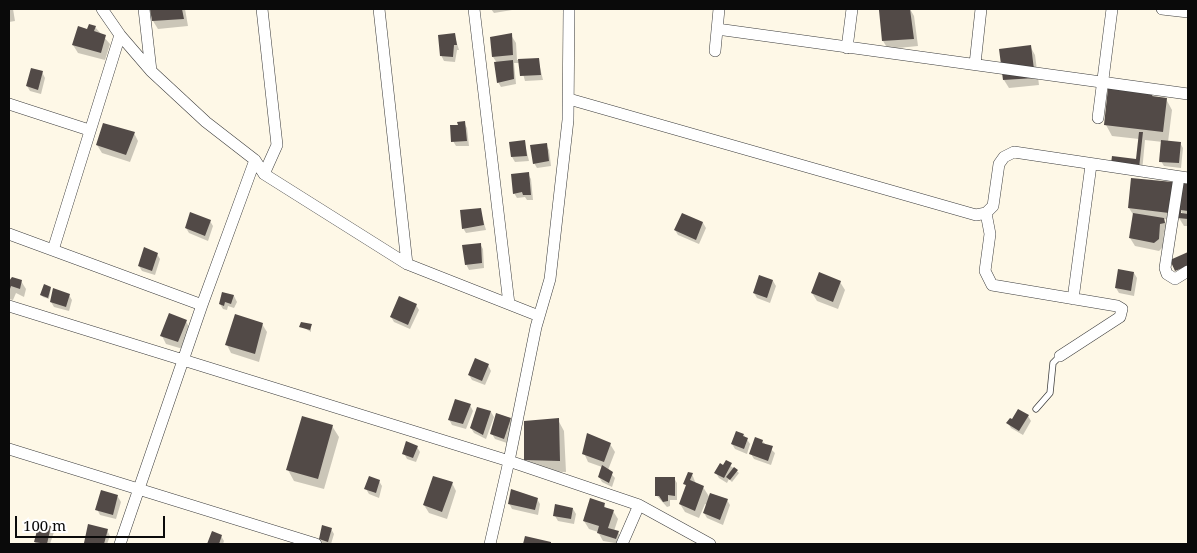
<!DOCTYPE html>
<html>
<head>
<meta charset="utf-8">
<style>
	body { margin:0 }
	#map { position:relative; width:1197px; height:553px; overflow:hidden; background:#fef8e7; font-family:"Noto Serif",serif }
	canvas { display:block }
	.frame { position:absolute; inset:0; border:10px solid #0a0a0a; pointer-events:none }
	.scale { position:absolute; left:15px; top:516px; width:150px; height:22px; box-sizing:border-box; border:2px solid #0a0a0a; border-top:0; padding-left:6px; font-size:15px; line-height:18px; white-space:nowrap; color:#0a0a0a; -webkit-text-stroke:4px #fff; paint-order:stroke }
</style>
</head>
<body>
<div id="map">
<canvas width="1197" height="553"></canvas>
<div class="frame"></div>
<div class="scale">100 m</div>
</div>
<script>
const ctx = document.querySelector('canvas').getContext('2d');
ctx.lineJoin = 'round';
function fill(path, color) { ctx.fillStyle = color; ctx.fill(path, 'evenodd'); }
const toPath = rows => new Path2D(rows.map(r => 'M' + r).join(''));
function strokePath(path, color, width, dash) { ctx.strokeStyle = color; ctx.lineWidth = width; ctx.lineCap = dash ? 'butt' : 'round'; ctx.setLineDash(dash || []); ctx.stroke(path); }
fill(toPath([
	[9,9,13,9,15,21,9,22],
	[152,9,185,9,188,26,158,29,153,21],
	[491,9,512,9,512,10,494,13],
	[910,9,914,16,918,46,888,49,883,41,880,11],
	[95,27,110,44,105,60,78,53,73,45,79,28,88,31],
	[454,34,459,50,457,50,455,62,444,61,441,55],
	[511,35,516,43,517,60,538,59,543,80,525,81,520,63,514,63,516,84,501,87,498,82,497,63,493,57],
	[1030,46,1035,55,1039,85,1009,88,1004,80],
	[42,72,45,78,41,94,30,91,27,86],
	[1152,94,1154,98,1166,99,1172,110,1168,142,1180,143,1183,148,1181,168,1164,166,1161,161,1163,142,1145,140,1142,172,1137,160,1139,139,1112,136,1106,125],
	[464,123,467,128,469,146,456,146,453,141,459,126],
	[134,133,138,141,130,162,102,153,97,145],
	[524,141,529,161,515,162,512,157],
	[546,145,549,150,551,166,537,168,534,163],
	[528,174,531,179,533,200,527,200,525,197,517,198,514,193],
	[1172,184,1173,220,1164,219,1169,231,1164,232,1163,247,1159,251,1135,246,1130,238,1134,216,1129,208],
	[1183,185,1188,185,1188,226,1184,226,1179,218,1183,214,1180,210],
	[480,209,486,230,466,233,463,228],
	[682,214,703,223,706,228,699,244,678,235,675,230],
	[210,221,213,226,208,241,189,233,186,228],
	[480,244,483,249,484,268,469,270,466,264],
	[157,254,160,259,155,275,142,271,139,266],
	[1134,273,1137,278,1134,296,1119,293,1116,288],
	[760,277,773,281,776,286,770,303,757,298,754,293],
	[21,281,26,289,24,297,16,293,13,300,9,299,9,283],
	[840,282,845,290,838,309,817,301,812,293],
	[51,288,49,299,43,297,41,295],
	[223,293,234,296,237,302,234,308,228,306,227,310,223,309,220,304],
	[69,295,72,300,69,311,54,307,51,302],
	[416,305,419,310,410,329,394,322,391,317],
	[186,321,190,329,183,349,166,344,162,336],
	[262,324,267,332,259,362,231,353,227,345],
	[311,325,311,332,301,326],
	[488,365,491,371,485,385,472,380,469,375],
	[470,405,473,411,466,429,452,425,449,419],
	[491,412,494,417,486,439,474,433,471,428],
	[1028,416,1031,421,1023,435,1011,428,1008,423],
	[510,419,513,424,507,443,495,439,492,434],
	[558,420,564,431,566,472,531,471,525,460],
	[332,426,339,437,324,489,294,481,288,470],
	[744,435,750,444,747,454,735,449,732,444],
	[762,441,775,453,771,465,754,459,751,454],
	[610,444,615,452,608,470,615,478,612,487,602,482,599,477,602,467,588,462,584,453],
	[417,447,420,452,416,462,407,459,404,453],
	[726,462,739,473,732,482,729,479,727,483,719,478,716,473],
	[692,474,696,484,703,487,710,498,727,500,730,505,723,525,707,518,704,513,707,505,705,504,699,518,685,512,680,504,687,487,685,484],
	[674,478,677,483,677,500,670,500,670,506,667,507,657,496],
	[379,481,382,486,379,498,369,494,366,489],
	[452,483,456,491,447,519,429,513,424,505],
	[118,497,121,502,116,519,100,515,97,509],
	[537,499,540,504,538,515,512,509,509,503],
	[604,504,606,509,613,511,618,519,614,531,618,532,622,540,621,544,603,541,598,532,589,529,584,521],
	[573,509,576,514,574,524,558,521,555,516],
	[40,524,51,527,54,532,50,544,36,544,35,542],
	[331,529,334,534,331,544,323,544,320,538],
	[107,530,110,536,107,544,86,544,85,543],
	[212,533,221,536,224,541,223,544,208,544]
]), '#0003');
fill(toPath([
	[150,9,182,9,184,19,152,21],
	[910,9,914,39,882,41,879,10],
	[89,24,96,26,94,31,106,35,101,53,72,45,78,26,87,29],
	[455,33,457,45,454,45,453,57,440,56,438,35],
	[512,33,513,55,492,57,490,37],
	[1031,45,1035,78,1003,80,999,49],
	[539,58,541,75,520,76,518,59],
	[513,60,514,79,497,83,494,62],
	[31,68,43,71,38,90,26,86],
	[1108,88,1153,93,1152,96,1167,98,1163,132,1104,125],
	[465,121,467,141,451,142,450,125,458,125,457,122],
	[103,123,135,132,126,155,96,145],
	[1139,132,1143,132,1139,168,1111,164,1112,156,1136,159],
	[525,140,527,156,511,157,509,142],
	[1161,140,1181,142,1179,163,1159,162],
	[547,143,549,161,533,164,530,145],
	[529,172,531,195,523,195,522,192,513,194,511,174],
	[1131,178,1173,182,1169,213,1128,208],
	[1182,183,1188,184,1188,211,1181,210,1181,213,1188,214,1188,219,1178,218],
	[481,208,484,225,462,229,460,210],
	[190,212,211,220,205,236,185,228],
	[682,213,703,222,696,240,674,230],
	[1133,213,1164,218,1165,223,1160,224,1159,239,1154,243,1129,238],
	[481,243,482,263,465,265,462,245],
	[144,247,158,253,152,271,138,266],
	[1188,252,1188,266,1175,271,1170,260],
	[1118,269,1134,272,1131,291,1115,288],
	[819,272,841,281,833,302,811,293],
	[759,275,773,280,767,298,753,293],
	[12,277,22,280,20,289,11,286,9,292,9,281],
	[44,284,51,287,48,298,40,295],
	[53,288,70,294,66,307,50,302],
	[222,292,234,295,231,304,225,302,224,306,219,304],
	[399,296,417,304,408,325,390,317],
	[169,313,187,320,178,342,160,336],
	[235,314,263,323,255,354,225,345],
	[301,322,312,324,310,330,299,327],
	[475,358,489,364,482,381,468,375],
	[455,399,471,404,463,424,448,420],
	[477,407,491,411,483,435,470,428],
	[1018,409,1029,415,1019,431,1006,423,1010,418,1012,419],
	[496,413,511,418,504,439,490,434],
	[302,416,333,425,318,479,286,470],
	[559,418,560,461,524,460,524,421],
	[736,431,744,434,743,436,748,438,744,449,731,444],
	[587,433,611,443,604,462,582,454],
	[755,437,763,440,762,443,773,446,768,461,749,454],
	[406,441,418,446,413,458,402,454],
	[726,460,732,463,724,478,714,473,720,463,723,465],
	[602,465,613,472,609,483,598,477],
	[734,467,738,470,730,480,726,477],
	[688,472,693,473,690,480,704,486,695,511,679,504,686,485,683,484],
	[369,476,380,480,376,493,364,489],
	[433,476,453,482,442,512,423,505],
	[655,477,675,477,675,496,668,495,668,501,663,502,659,496,655,496],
	[511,489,538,498,535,510,508,504],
	[101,490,118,495,113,515,95,510],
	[710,493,728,499,720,520,703,513],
	[590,498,605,503,604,507,614,510,608,528,619,531,616,539,597,533,599,526,583,521],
	[555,504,573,508,571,519,553,516],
	[39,523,51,526,47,544,34,542],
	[88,524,108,529,104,544,84,543],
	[322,525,332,528,328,542,319,539],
	[212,531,222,535,219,544,207,544],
	[525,536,551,542,551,544,523,544]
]), '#524a47');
const lane = toPath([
	[1036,409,1050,393,1053,363,1060,356]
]);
const street = toPath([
	[102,9,120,35,151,71,206,122,255,160,264,174,407,264,539,316],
	[144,9,151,71],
	[262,9,277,145,264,174],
	[379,9,407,264],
	[474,9,509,304],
	[1162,9,1188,12],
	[717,29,1188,94],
	[847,48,852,9],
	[715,51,719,9],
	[975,64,981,9],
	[569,99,976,215,986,213,993,206,999,164,1004,157,1014,152,1188,178],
	[9,104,89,130],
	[1098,118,1112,9],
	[1179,177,1165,268,1167,274,1175,279,1188,271],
	[986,213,990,234,985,271,992,285,1117,306,1122,309,1120,317,1060,356],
	[9,234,202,305],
	[53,250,120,35],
	[1073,299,1091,165],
	[9,306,509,461,639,505,710,544],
	[9,449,316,544],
	[120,544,202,305,255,160],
	[490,544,509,461,536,327,550,279,568,120,569,9],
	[622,544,639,505]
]);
strokePath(lane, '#3d3d3d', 7);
strokePath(street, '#3d3d3d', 12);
strokePath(lane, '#fff', 5.5);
strokePath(street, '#fff', 11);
</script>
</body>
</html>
